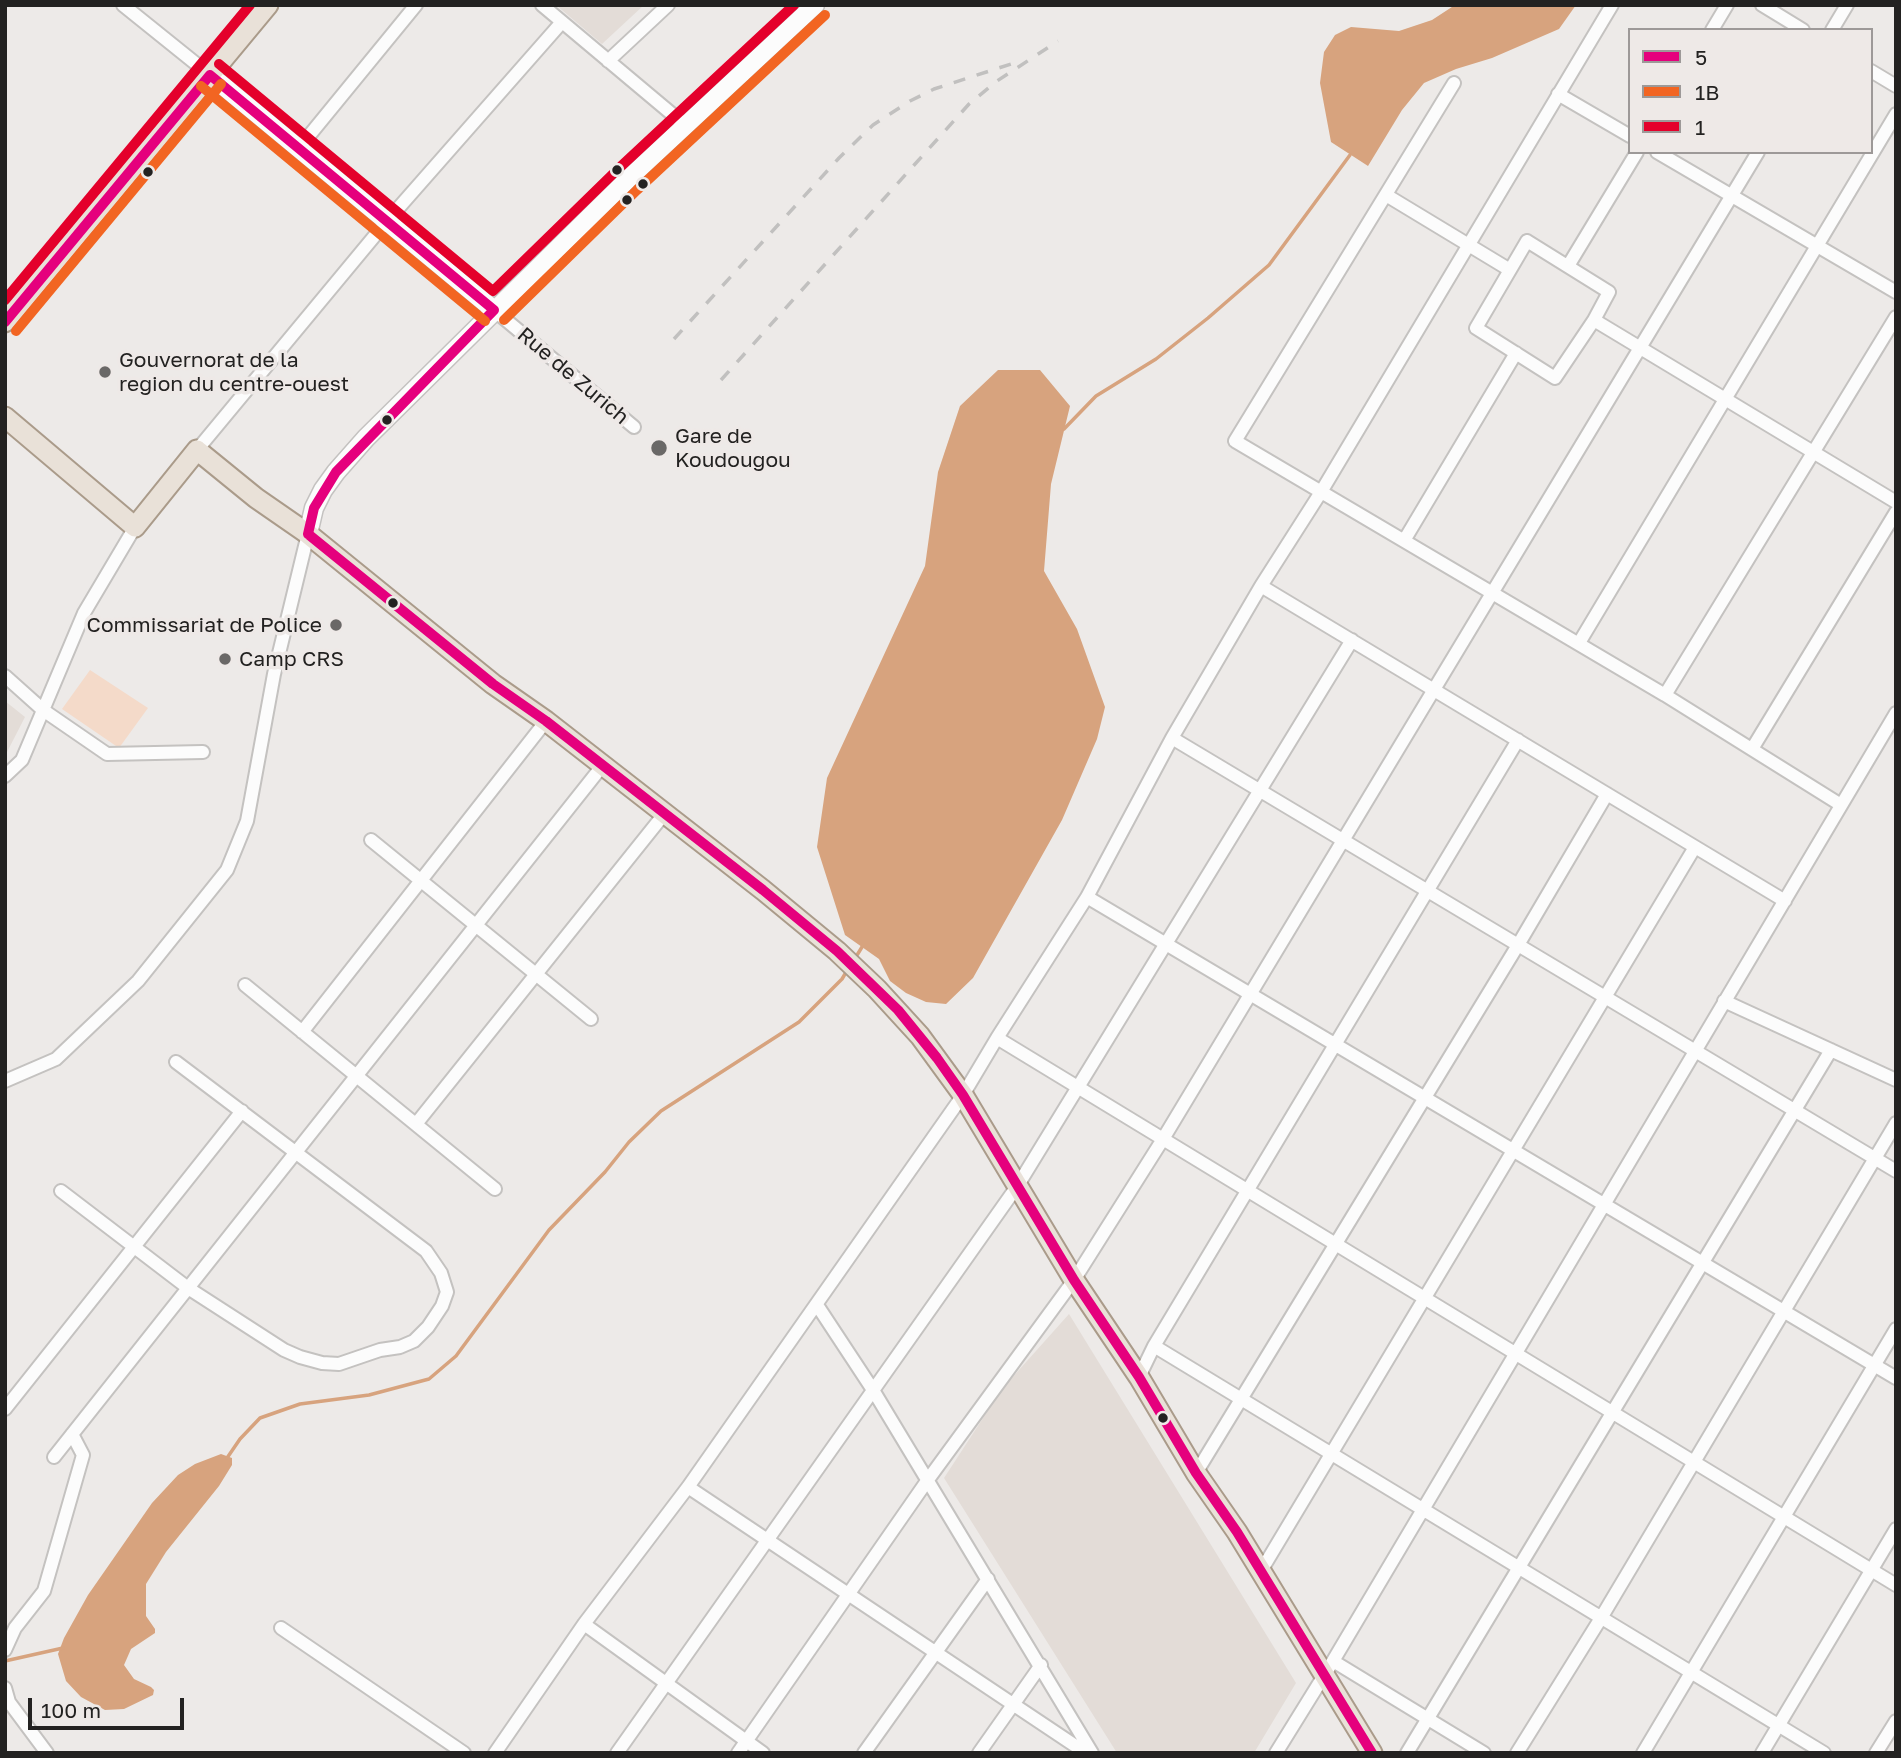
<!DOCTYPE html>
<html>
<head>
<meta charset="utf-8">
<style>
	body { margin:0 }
	#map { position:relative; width:1901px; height:1758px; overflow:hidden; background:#edeae8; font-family:"Golos Text",sans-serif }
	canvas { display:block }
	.frame { position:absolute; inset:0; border:7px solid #232221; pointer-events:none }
	.legend { position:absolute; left:1628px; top:28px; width:245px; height:126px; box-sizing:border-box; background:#eee9e7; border:2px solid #9d9998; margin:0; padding:9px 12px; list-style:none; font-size:21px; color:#232221 }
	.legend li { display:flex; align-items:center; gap:14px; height:35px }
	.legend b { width:35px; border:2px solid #9d9998 }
	.scale { position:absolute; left:28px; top:1698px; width:156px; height:32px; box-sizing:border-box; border:4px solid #232221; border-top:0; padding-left:9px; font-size:21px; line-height:24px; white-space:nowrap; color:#232221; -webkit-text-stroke:5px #eee9e7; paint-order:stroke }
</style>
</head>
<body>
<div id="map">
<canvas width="1901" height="1758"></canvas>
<div class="frame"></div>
<ul class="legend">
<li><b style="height:9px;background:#e5007d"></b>5</li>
<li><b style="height:9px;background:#f26522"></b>1B</li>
<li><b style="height:9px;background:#e4002b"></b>1</li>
</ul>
<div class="scale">100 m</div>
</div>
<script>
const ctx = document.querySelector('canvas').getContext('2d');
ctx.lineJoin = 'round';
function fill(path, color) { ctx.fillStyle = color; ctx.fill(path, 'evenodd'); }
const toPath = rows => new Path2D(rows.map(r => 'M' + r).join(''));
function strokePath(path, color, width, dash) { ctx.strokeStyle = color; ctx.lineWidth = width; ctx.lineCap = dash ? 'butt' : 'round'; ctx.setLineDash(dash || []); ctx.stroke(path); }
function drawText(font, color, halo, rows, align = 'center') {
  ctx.font = font + ' "Golos Text",sans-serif'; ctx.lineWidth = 7; ctx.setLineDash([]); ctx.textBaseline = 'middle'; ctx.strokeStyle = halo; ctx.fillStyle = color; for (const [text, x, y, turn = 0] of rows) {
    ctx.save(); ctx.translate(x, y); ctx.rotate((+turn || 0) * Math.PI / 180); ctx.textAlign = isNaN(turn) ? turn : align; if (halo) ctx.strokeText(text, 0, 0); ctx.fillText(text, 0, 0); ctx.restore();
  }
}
fill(toPath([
	[556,5,644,5,602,44],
	[5,701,25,717,5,756],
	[1069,1314,1296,1683,1254,1753,1117,1753,944,1478,1002,1389]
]), '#e3dcd7');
fill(toPath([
	[90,670,148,708,119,748,62,709]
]), '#f4dac9');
fill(toPath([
	[1455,5,1576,5,1559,29,1492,58,1456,69,1424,83,1402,110,1368,166,1331,142,1320,83,1324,52,1335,35,1351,27,1399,31,1432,20],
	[998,370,1040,370,1070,406,1051,484,1044,571,1077,629,1105,707,1097,739,1062,820,973,978,946,1004,926,1002,906,993,890,981,879,959,845,935,817,847,827,778,925,566,938,472,960,406],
	[221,1454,232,1458,232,1465,219,1486,166,1552,146,1584,146,1616,155,1629,155,1633,131,1649,124,1665,134,1679,151,1687,154,1690,153,1695,124,1709,105,1710,81,1697,66,1681,58,1654,64,1638,88,1595,152,1503,178,1475,195,1464]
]), '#d7a37e');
strokePath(toPath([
	[1064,429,1096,396,1156,359,1208,318,1269,265,1350,155],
	[854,960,862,947],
	[227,1458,240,1439,260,1418,300,1404,369,1395,429,1379,456,1356,549,1230,605,1172,629,1142,661,1111,799,1022,842,979,848,969],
	[5,1661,63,1648]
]), '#d7a37e', 3.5);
const street = toPath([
	[123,5,210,75],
	[542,5,685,125],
	[1762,5,1803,30],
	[1712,30,1727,5],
	[1832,30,1847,5],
	[608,61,668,5],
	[1871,71,1896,86],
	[1454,83,1235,441,1665,695,1841,805],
	[1558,94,1630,136],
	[299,148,416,5],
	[1657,152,1896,292],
	[1386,195,1510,270],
	[1527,241,1609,292,1594,320,1555,378,1476,328,1527,241],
	[1568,266,1637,152],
	[494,310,634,427],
	[1594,320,1896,502],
	[197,450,387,221,562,22],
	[1405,539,1516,353],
	[1261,586,1785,901],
	[1579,643,1896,114],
	[5,676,43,710,107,754,203,752],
	[1665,695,1896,317],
	[1172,738,1896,1171],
	[1752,749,1896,512],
	[5,776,22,760,84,613,135,527],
	[371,840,591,1019],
	[1087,897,1896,1378],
	[245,985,495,1189],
	[1724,1001,1896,1080],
	[302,1032,546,721],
	[997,1038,1896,1585],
	[5,1081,56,1059,138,981,227,870,247,821,274,674,308,534],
	[416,1124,665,813],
	[61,1191,188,1288,284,1350,300,1357,322,1363,339,1364,380,1350,400,1347,414,1341,428,1327,442,1306,447,1292,441,1273,426,1251,176,1062],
	[817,1305,873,1390,1092,1753],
	[1154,1346,1824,1753],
	[1139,1377,1154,1346,1518,740],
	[5,1409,242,1111],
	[54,1457,603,765],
	[1196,1473,1518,945,1607,794],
	[688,1487,1086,1753],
	[1261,1571,1695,847],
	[584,1624,763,1753],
	[281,1628,464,1753],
	[5,1650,15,1628,44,1591,83,1455,72,1434],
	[1333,1661,1484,1753],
	[5,1688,9,1702,47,1753],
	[495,1753,584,1624,688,1487,963,1095,997,1038,1087,897,1172,738,1261,586,1321,492,1612,5],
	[617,1753,1018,1185,1352,640],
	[738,1753,927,1481,1074,1280,1163,1139,1758,152],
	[864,1753,988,1579],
	[979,1753,1041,1665],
	[1276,1753,1333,1661,1896,713],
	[1407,1753,1831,1050],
	[1517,1753,1601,1618,1896,1123],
	[1643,1753,1896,1329],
	[1762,1753,1896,1529],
	[1876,1753,1896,1721]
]);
const secondary = toPath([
	[210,75,494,310],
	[308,534,314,508,323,490,336,472,366,438,627,180,815,5]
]);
const primary = toPath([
	[5,322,268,5],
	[5,417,135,527,197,450,256,498,308,534,493,684,546,721,763,890,837,951,877,989,920,1036,963,1095,1074,1280,1139,1377,1196,1473,1237,1532,1372,1753]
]);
strokePath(street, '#c4c2c0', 16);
strokePath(secondary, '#c4c2c0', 21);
strokePath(primary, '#aa9b8a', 23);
strokePath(street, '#fcfcfc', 12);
strokePath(secondary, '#fcfcfc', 18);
strokePath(primary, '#e9e1d8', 19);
strokePath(toPath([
	[674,339,839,158,873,125,910,101,934,89,1011,64],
	[721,380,969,104,997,81,1058,41]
]), '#c1c0bf', 3.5, [12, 12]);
strokePath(toPath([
	[210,75,494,310],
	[5,322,210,75],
	[308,534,493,684,546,721,763,890,837,951,898,1010,937,1058,963,1095,1074,1280,1139,1377,1196,1473,1237,1532,1372,1753],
	[308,534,314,508,336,472,494,310]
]), '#e5007d', 10);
strokePath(toPath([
	[201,86,485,321],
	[504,320,637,190,825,15],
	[16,331,221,84]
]), '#f26522', 10);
strokePath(toPath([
	[219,64,493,291,617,170,794,5],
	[5,300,250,5]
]), '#e4002b', 10);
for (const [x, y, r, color] of [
	[617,170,6,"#232221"],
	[148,172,6,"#232221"],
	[643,184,6,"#232221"],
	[627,200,6,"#232221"],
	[105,372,7,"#6a6867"],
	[387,420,6,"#232221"],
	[659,448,9,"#6a6867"],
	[393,603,6,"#232221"],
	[336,625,7,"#6a6867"],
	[225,659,7,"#6a6867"],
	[1163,1418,6,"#232221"]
]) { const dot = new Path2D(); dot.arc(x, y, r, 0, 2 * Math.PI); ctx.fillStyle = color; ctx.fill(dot); strokePath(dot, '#eee9e7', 2.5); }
drawText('21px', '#232221', '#eee9e7', [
	["Gouvernorat de la",119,360],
	["region du centre-ouest",119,384],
	["Gare de",675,436],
	["Koudougou",675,460],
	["Commissariat de Police",322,625,"right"],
	["Camp CRS",239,659]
], 'left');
drawText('21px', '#232221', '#eee9e7', [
	["Rue de Zurich",573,376,40]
]);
</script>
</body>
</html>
